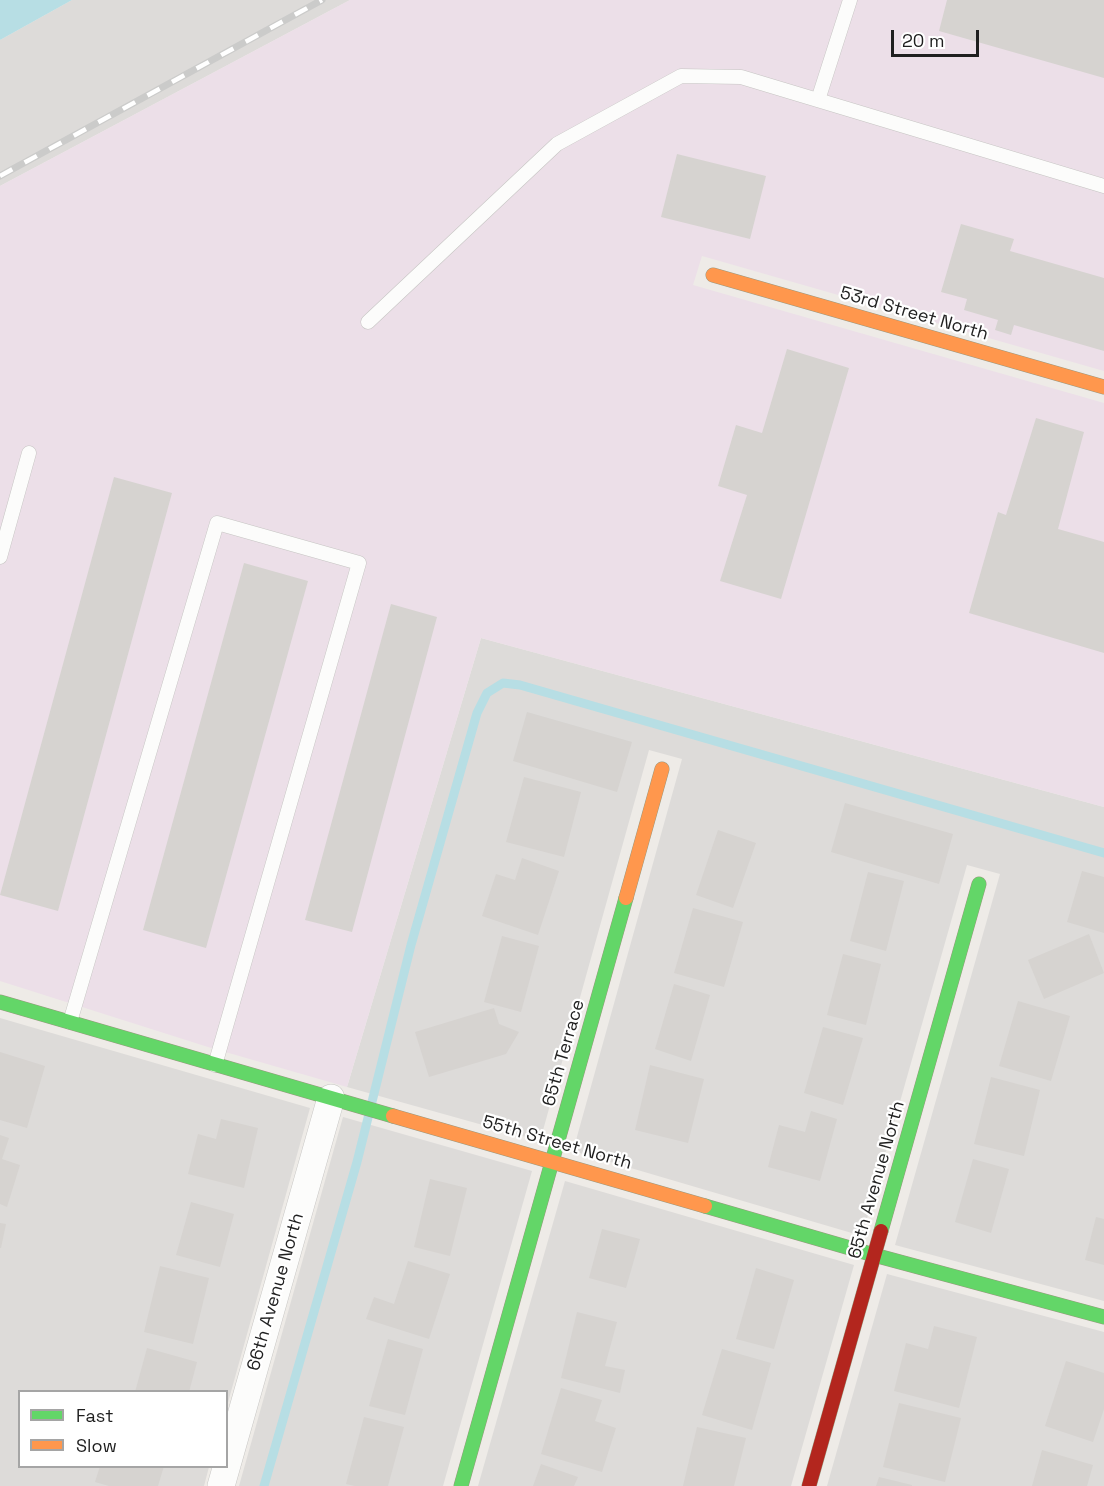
<!DOCTYPE html>
<html>
<head>
<meta charset="utf-8">
<style>
	body { margin:0 }
	#map { position:relative; width:1104px; height:1486px; overflow:hidden; background:#eeebe7; font-family:"Space Grotesk",sans-serif }
	canvas { display:block }
	.legend { position:absolute; left:18px; top:1390px; width:210px; height:78px; box-sizing:border-box; background:#fff; border:2px solid #a5a5a5; margin:0; padding:8px 10px; list-style:none; font-size:18px; color:#1f1f1f }
	.legend li { display:flex; align-items:center; gap:12px; height:30px }
	.legend b { width:30px; border:2px solid #a5a5a5 }
	.scale { position:absolute; left:891px; top:30px; width:88px; height:27px; box-sizing:border-box; border:3px solid #1f1f1f; border-top:0; padding-left:8px; font-size:18px; line-height:21px; white-space:nowrap; color:#1f1f1f; -webkit-text-stroke:4px #fff; paint-order:stroke }
</style>
</head>
<body>
<div id="map">
<canvas width="1104" height="1486"></canvas>
<ul class="legend">
<li><b style="height:8px;background:#63d668"></b>Fast</li>
<li><b style="height:8px;background:#ff974d"></b>Slow</li>
</ul>
<div class="scale">20 m</div>
</div>
<script>
const ctx = document.querySelector('canvas').getContext('2d');
ctx.lineJoin = 'round';
function fill(path, color) { ctx.fillStyle = color; ctx.fill(path, 'evenodd'); }
const toPath = rows => new Path2D(rows.map(r => 'M' + r).join(''));
function strokePath(path, color, width, dash) { ctx.strokeStyle = color; ctx.lineWidth = width; ctx.lineCap = dash ? 'butt' : 'round'; ctx.setLineDash(dash || []); ctx.stroke(path); }
function drawText(font, color, halo, rows, align = 'center') {
  ctx.font = font + ' "Space Grotesk",sans-serif'; ctx.lineWidth = 4.5; ctx.setLineDash([]); ctx.textBaseline = 'middle'; ctx.strokeStyle = halo; ctx.fillStyle = color; for (const [text, x, y, turn = 0] of rows) {
    ctx.save(); ctx.translate(x, y); ctx.rotate((+turn || 0) * Math.PI / 180); ctx.textAlign = isNaN(turn) ? turn : align; if (halo) ctx.strokeText(text, 0, 0); ctx.fillText(text, 0, 0); ctx.restore();
  }
}
fill(toPath([
	[72,0,350,0,0,186,0,40],
	[481,638,1104,807,1104,1301,895,1245,1000,874,967,865,862,1236,573,1151,682,759,649,750,540,1141,347,1087],
	[0,1018,310,1108,227,1406,226,1392,20,1392,20,1466,209,1467,204,1486,0,1486],
	[343,1117,532,1171,443,1486,239,1486],
	[565,1181,854,1265,791,1486,478,1486],
	[887,1274,1104,1332,1104,1486,827,1486]
]), '#dddbd9');
fill(toPath([
	[350,0,1104,0,1104,371,702,256,693,285,1104,403,1104,807,481,638,347,1087,208,1047,0,981,0,186]
]), '#ecdfe8');
fill(toPath([
	[0,0,72,0,0,40]
]), '#b7dee4');
strokePath(toPath([
	[264,1486,357,1162,411,945,477,713,487,693,503,683,520,685,1104,853]
]), '#b7dee4', 9);
fill(toPath([
	[947,0,1104,0,1104,78,939,31],
	[677,154,766,176,750,239,661,217],
	[961,224,1014,239,1010,251,1104,278,1104,351,1014,325,1011,335,995,330,998,320,964,310,967,299,941,292],
	[787,349,849,368,781,599,720,581,747,495,718,486,736,425,762,433],
	[1036,418,1084,432,1058,529,1104,542,1104,653,969,613,998,512,1006,515],
	[114,477,172,493,58,911,0,895],
	[244,563,308,581,206,948,143,930],
	[391,604,437,617,352,932,305,920],
	[527,712,632,742,617,792,513,761],
	[524,777,581,792,564,857,506,842],
	[845,803,953,834,939,884,831,852],
	[718,830,756,843,733,908,696,895],
	[522,858,559,871,538,935,482,916,496,874,515,880],
	[1082,871,1104,877,1104,933,1067,922],
	[868,872,904,881,886,951,850,941],
	[693,908,743,922,724,987,674,973],
	[1089,934,1104,973,1044,999,1028,960],
	[502,936,539,946,521,1012,484,1002],
	[843,954,881,964,866,1025,827,1015],
	[674,984,710,995,691,1061,655,1049],
	[1018,1001,1070,1016,1051,1081,999,1066],
	[494,1008,499,1024,519,1032,506,1054,429,1077,415,1032],
	[823,1027,863,1038,843,1105,804,1093],
	[0,1052,45,1066,27,1128,0,1120],
	[650,1065,704,1079,688,1143,635,1130],
	[991,1077,1040,1090,1024,1156,974,1144],
	[811,1111,837,1119,820,1181,768,1167,779,1125,805,1132],
	[221,1119,258,1128,244,1188,188,1174,198,1134,216,1139],
	[0,1135,9,1138,2,1159,20,1165,7,1207,0,1204],
	[973,1159,1009,1169,991,1233,955,1222],
	[430,1179,467,1188,450,1256,414,1247],
	[191,1202,234,1214,220,1267,176,1255],
	[1096,1217,1104,1219,1104,1265,1085,1260],
	[0,1223,6,1224,1,1248,0,1248],
	[602,1229,640,1239,626,1288,589,1278],
	[408,1261,450,1274,429,1339,366,1319,374,1297,394,1304],
	[160,1266,209,1278,193,1344,144,1332],
	[756,1268,794,1280,774,1349,736,1339],
	[577,1312,617,1322,605,1366,625,1370,620,1393,561,1378],
	[934,1326,977,1337,959,1408,894,1391,906,1343,928,1349],
	[388,1339,423,1349,405,1415,369,1406],
	[147,1348,197,1362,189,1392,135,1392],
	[722,1349,771,1363,752,1430,702,1415],
	[1066,1361,1104,1373,1104,1409,1093,1442,1045,1426],
	[561,1388,602,1400,595,1421,616,1428,602,1472,541,1454],
	[899,1403,961,1418,945,1482,883,1467],
	[364,1417,404,1427,388,1486,355,1486,346,1484],
	[697,1427,746,1438,734,1486,683,1486],
	[1042,1450,1093,1465,1087,1486,1032,1486],
	[541,1464,578,1477,574,1486,533,1486],
	[100,1466,164,1466,158,1486,109,1486,95,1482],
	[879,1477,912,1485,912,1486,876,1486]
]), '#d6d3d0');
const lane = toPath([
	[818,100,850,0],
	[368,322,557,144,681,76,741,77,1104,186],
	[0,557,29,453],
	[70,1022,217,523,359,563,215,1065]
]);
const street = toPath([
	[221,1486,331,1098]
]);
const fast = toPath([
	[0,1002,393,1116],
	[705,1206,874,1255,1104,1317],
	[881,1231,979,884],
	[461,1486,626,898]
]);
const slow = toPath([
	[713,275,1104,387],
	[626,898,662,769],
	[393,1116,705,1206]
]);
const jam = toPath([
	[809,1486,881,1231]
]);
strokePath(lane, '#c6c5c3', 15);
strokePath(street, '#c6c5c3', 28);
strokePath(fast, '#99987e', 15);
strokePath(slow, '#99987e', 15);
strokePath(jam, '#99987e', 15);
strokePath(lane, '#fcfcfb', 14);
strokePath(street, '#fcfcfb', 27);
strokePath(fast, '#63d668', 14);
strokePath(slow, '#ff974d', 14);
strokePath(jam, '#b3261e', 14);
const rail = toPath([
	[0,176,322,0]
]);
strokePath(rail, '#cbcbca', 7);
strokePath(rail, '#fff', 4.5, [14]);
drawText('18px', '#1f1f1f', '#fff', [
	["53rd Street North",914,314,16],
	["65th Terrace",564,1053,-74],
	["55th Street North",557,1143,16],
	["65th Avenue North",877,1180,-74],
	["66th Avenue North",276,1292,-74]
]);
</script>
</body>
</html>
